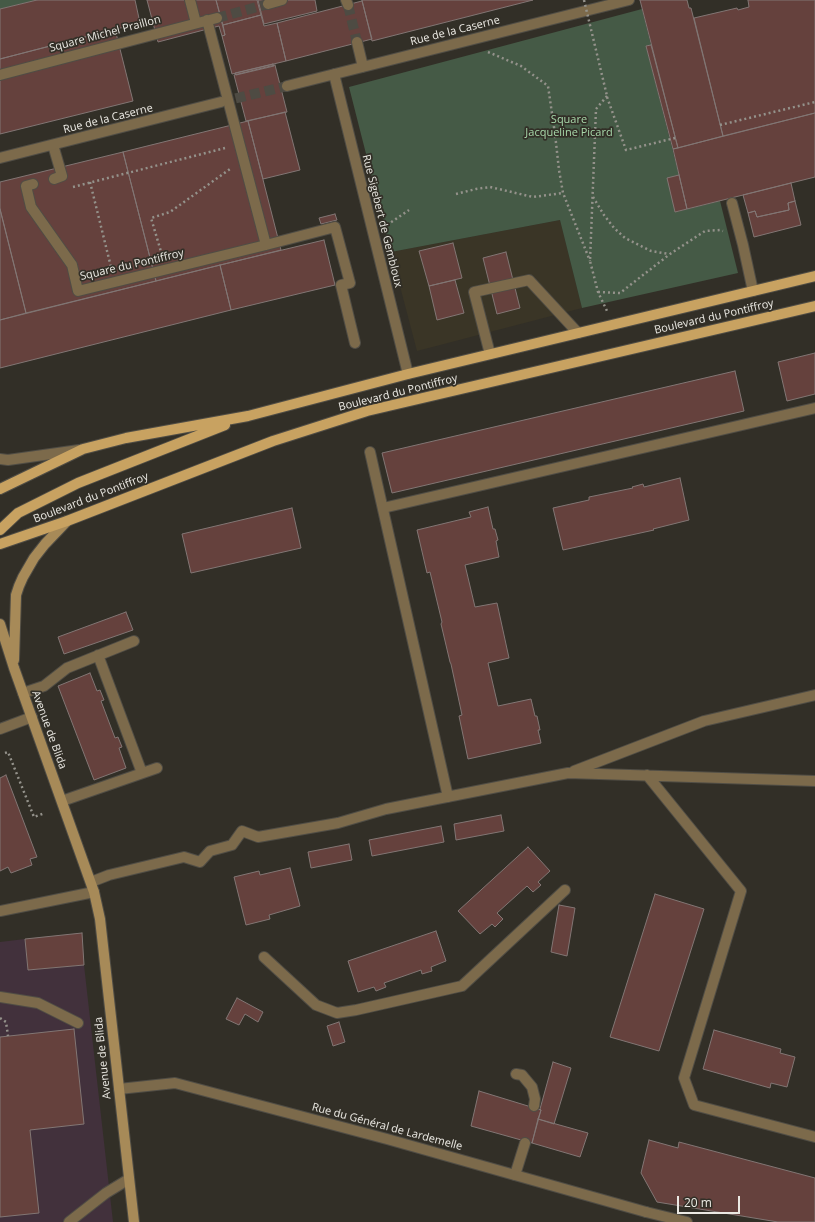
<!DOCTYPE html>
<html>
<head>
<meta charset="utf-8">
<style>
	body { margin:0 }
	#map { position:relative; width:815px; height:1222px; overflow:hidden; background:#322f27; font-family:"Open Sans",sans-serif }
	canvas { display:block }
	.scale { position:absolute; left:677px; top:1196px; width:63px; height:18px; box-sizing:border-box; border:2px solid #ebe9e3; border-top:0; padding-left:5px; font-size:12px; line-height:14px; white-space:nowrap; color:#ebe9e3; -webkit-text-stroke:3px #322f27; paint-order:stroke }
</style>
</head>
<body>
<div id="map">
<canvas width="815" height="1222"></canvas>
<div class="scale">20 m</div>
</div>
<script>
const ctx = document.querySelector('canvas').getContext('2d');
ctx.lineJoin = 'round';
function fill(path, color) { ctx.fillStyle = color; ctx.fill(path, 'evenodd'); }
const toPath = rows => new Path2D(rows.map(r => 'M' + r).join(''));
function strokePath(path, color, width, dash) { ctx.strokeStyle = color; ctx.lineWidth = width; ctx.lineCap = dash ? 'butt' : 'round'; ctx.setLineDash(dash || []); ctx.stroke(path); }
function drawText(font, color, halo, rows, align = 'center') {
  ctx.font = font + ' "Open Sans",sans-serif'; ctx.lineWidth = 3.5; ctx.setLineDash([]); ctx.textBaseline = 'middle'; ctx.strokeStyle = halo; ctx.fillStyle = color; for (const [text, x, y, turn = 0] of rows) {
    ctx.save(); ctx.translate(x, y); ctx.rotate((+turn || 0) * Math.PI / 180); ctx.textAlign = isNaN(turn) ? turn : align; if (halo) ctx.strokeText(text, 0, 0); ctx.fillText(text, 0, 0); ctx.restore();
  }
}
fill(toPath([
	[560,220,582,308,417,351,391,252]
]), '#3a3526');
fill(toPath([
	[25,939,28,970,84,965,113,1222,0,1222,0,942]
]), '#42313c');
fill(toPath([
	[0,0,37,0,0,9],
	[642,9,651,45,646,46,679,175,668,178,676,212,720,201,738,273,582,308,560,220,391,252,349,87]
]), '#455a46');
const building = toPath([
	[37,0,135,0,140,23,0,59,0,9,37,0],
	[147,0,216,0,225,35,222,36,219,26,158,42,147,0],
	[216,0,257,0,261,15,223,25,216,0],
	[258,0,315,0,317,11,264,24,258,0],
	[362,0,533,0,372,41,362,0],
	[640,0,687,0,689,8,691,8,723,136,678,148,640,0],
	[748,0,815,0,815,113,723,136,694,18,737,8,738,10,749,7,748,0],
	[362,1,372,39,286,61,277,23,362,1],
	[261,15,264,26,277,23,286,61,232,74,222,36,225,35,223,25,261,15],
	[115,29,133,101,0,134,0,59,115,29],
	[651,45,678,148,673,149,646,46,651,45],
	[273,64,274,66,236,75,235,73,273,64],
	[275,65,287,112,246,121,234,75,275,65],
	[285,112,300,170,263,179,248,121,285,112],
	[815,113,815,177,687,209,673,149,815,113],
	[248,121,281,250,156,281,123,152,248,121],
	[123,152,156,281,26,313,0,209,0,182,123,152],
	[679,175,687,209,675,212,667,178,679,175],
	[791,183,795,201,788,203,789,210,757,217,755,211,748,213,743,195,791,183],
	[795,201,801,225,754,237,748,213,755,211,757,217,789,210,788,203,795,201],
	[0,209,26,313,0,320,0,209],
	[335,214,337,220,321,224,319,218,335,214],
	[324,240,335,285,231,310,220,265,324,240],
	[453,243,462,278,429,286,419,251,453,243],
	[506,252,520,308,497,314,483,258,506,252],
	[220,265,231,310,0,368,0,320,220,265],
	[455,280,464,313,437,320,429,286,455,280],
	[815,353,815,394,787,401,778,362,815,353],
	[735,371,744,411,392,493,382,453,735,371],
	[680,478,689,520,653,529,654,530,563,550,553,508,589,500,589,497,633,488,632,487,643,484,644,487,680,478],
	[488,507,493,529,495,529,498,540,496,541,499,557,465,565,475,607,497,603,509,658,488,663,498,706,531,699,535,716,537,716,540,730,538,730,541,743,468,759,459,716,462,715,451,664,450,662,441,624,442,622,430,572,427,573,417,530,471,517,469,512,488,507],
	[292,508,301,548,191,573,182,534,292,508],
	[126,612,133,630,64,654,58,637,126,612],
	[90,673,97,691,100,690,104,700,101,701,115,738,118,737,122,747,119,748,126,768,94,780,58,686,90,673],
	[6,775,37,857,30,859,32,865,11,873,8,867,0,871,0,778,6,775],
	[501,815,504,831,456,840,454,824,501,815],
	[441,826,444,842,372,856,369,840,441,826],
	[349,844,352,860,311,868,308,852,349,844],
	[528,847,550,871,538,882,541,885,533,892,527,886,497,913,503,919,495,927,492,924,480,934,458,911,528,847],
	[290,868,300,906,269,915,270,919,246,925,234,877,259,871,260,875,290,868],
	[655,894,704,909,659,1051,610,1037,655,894],
	[559,905,575,908,567,956,551,952,559,905],
	[436,931,446,961,431,967,432,971,422,974,421,970,384,983,386,987,376,991,374,987,358,992,348,961,436,931],
	[82,933,84,965,28,970,25,939,82,933],
	[237,998,263,1012,258,1022,245,1014,239,1025,226,1019,237,998],
	[339,1022,345,1042,333,1046,327,1026,339,1022],
	[74,1029,84,1124,30,1130,39,1213,0,1217,0,1037,74,1029],
	[714,1030,781,1049,780,1053,795,1057,787,1087,771,1083,770,1088,703,1069,714,1030],
	[553,1062,571,1068,554,1124,538,1119,541,1110,540,1109,553,1062],
	[479,1091,541,1110,532,1143,471,1126,479,1091],
	[538,1119,588,1133,580,1157,532,1143,538,1119],
	[649,1140,678,1148,679,1142,815,1178,815,1222,778,1222,657,1202,641,1173,649,1140]
]);
fill(building, '#65413d');
strokePath(building, '#827674', 1);
strokePath(toPath([
	[217,18,268,4]
]), '#4e4b43', 10, [10, 5]);
strokePath(toPath([
	[348,5,357,42],
	[221,102,287,86]
]), '#4e4b43', 10, [10, 5]);
const service = toPath([
	[732,203,743,245,753,291],
	[490,354,474,292,529,280,578,333],
	[370,452,448,797],
	[383,508,815,408],
	[98,655,142,773],
	[23,693,44,686,67,668,134,641],
	[0,729,32,717],
	[574,771,704,721,815,695],
	[647,775,741,891,684,1078,694,1105,815,1137],
	[62,801,157,768],
	[91,882,109,875,184,857,200,862,210,851,232,845,242,831,258,837,338,823,386,809,568,773,815,781],
	[264,957,316,1005,337,1013,356,1010,462,986,565,890],
	[0,997,38,1003,78,1023],
	[516,1074,522,1075,532,1087,535,1099,534,1106],
	[515,1175,525,1143],
	[646,1212,687,1222],
	[69,1222,106,1193,129,1179]
]);
const pedestrian = toPath([
	[190,0,196,23],
	[268,4,282,0],
	[207,20,266,245],
	[0,75,217,18],
	[53,145,62,176,54,179],
	[33,184,26,186,31,207,72,265,78,291,266,245,335,227,350,283,341,285,355,343]
]);
const minor = toPath([
	[346,0,348,5],
	[357,42,363,67],
	[334,74,408,374],
	[287,86,629,0],
	[0,158,221,102],
	[0,459,8,460,79,450],
	[0,911,94,892],
	[119,1089,175,1083,387,1139,646,1212]
]);
const secondary = toPath([
	[0,624,14,668,94,892,100,919,134,1222],
	[14,660,16,595,19,586,23,577,34,558,45,544,67,521]
]);
const primary = toPath([
	[0,489,83,449,126,438,248,416,408,374,815,276],
	[0,530,18,513,78,483,225,425],
	[0,544,67,521,273,441,367,411,815,306]
]);
strokePath(service, '#504d45', 12);
strokePath(pedestrian, '#504d45', 12);
strokePath(minor, '#504d45', 12);
strokePath(secondary, '#504d45', 12);
strokePath(primary, '#504d45', 12);
strokePath(toPath([
	[488,52,521,66,548,86,555,134,559,170,563,193,590,261],
	[607,96,596,109,590,261,598,292,607,311],
	[607,97,626,150,675,138],
	[720,125,815,102],
	[90,182,111,267],
	[73,187,225,148],
	[456,194,476,189,490,187,533,197,563,193],
	[593,197,604,215,614,228,625,238,651,251,669,254],
	[387,225,409,210],
	[162,255,151,218,170,212,230,169],
	[598,292,620,293,670,254,705,231,720,230,723,231],
	[5,753,8,752,34,817,45,813],
	[0,1018,6,1022,8,1036]
]), '#94928b', 2.5, [2, 3]);
strokePath(service, '#7c6a4b', 10);
strokePath(pedestrian, '#7c6a4b', 10);
strokePath(minor, '#7c6a4b', 10);
strokePath(secondary, '#a78a58', 10);
strokePath(primary, '#c8a261', 10);
strokePath(toPath([
	[584,0,607,96]
]), '#94928b', 2.5, [2, 3]);
drawText('11px', '#ebe9e3', '#322f27', [
	["Rue de la Caserne",455,31,-14],
	["Square Michel Praillon",105,34,-15],
	["Rue de la Caserne",108,119,-14],
	["Rue Sigebert de Gembloux",382,221,76],
	["Square du Pontiffroy",132,265,-13],
	["Boulevard du Pontiffroy",714,317,-13],
	["Boulevard du Pontiffroy",398,393,-14],
	["Boulevard du Pontiffroy",91,498,-21],
	["Avenue de Blida",49,730,70],
	["Avenue de Blida",103,1058,-96],
	["Rue du Général de Lardemelle",387,1127,15]
]);
drawText('11px', '#a8d9ab', '#322f27', [
	["Square",569,120],
	["Jacqueline Picard",569,133]
]);
</script>
</body>
</html>
